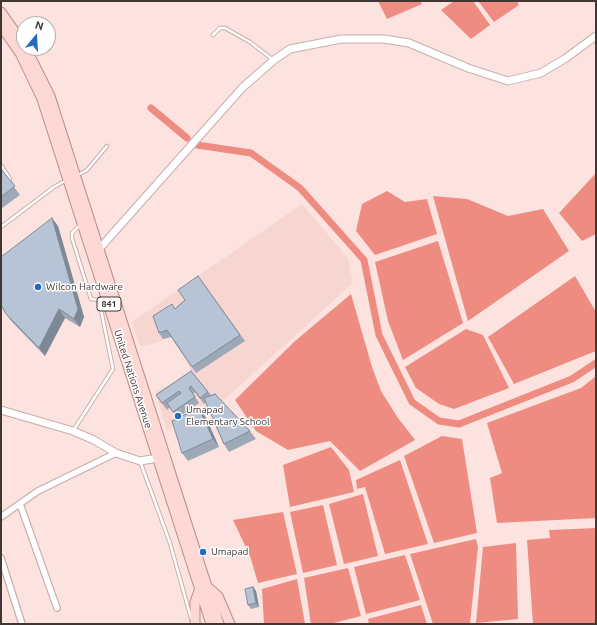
<!DOCTYPE html>
<html>
<head>
<meta charset="utf-8">
<style>
	body { margin:0 }
	#map { position:relative; width:597px; height:625px; overflow:hidden; background:#fce3df; font-family:Ubuntu,sans-serif }
	canvas { display:block }
	.frame { position:absolute; inset:0; border:2px solid #403634; pointer-events:none }
	.north { position:absolute; left:16px; top:16px; width:40px; height:40px; box-sizing:border-box; background:#fff; border:1px solid #b3afae; border-radius:50%; rotate:18deg; font-size:11px; font-weight:700; line-height:16px; text-align:center; color:#403634 }
	.north::after { content:''; display:block; margin:auto; width:14px; height:18px; background:#216dbc; clip-path:polygon(50% 0,100% 100%,50% 72%,0 100%) }
</style>
</head>
<body>
<div id="map">
<canvas width="597" height="625"></canvas>
<div class="frame"></div>
<div class="north">N</div>
</div>
<script>
const ctx = document.querySelector('canvas').getContext('2d');
ctx.lineJoin = 'round';
function fill(path, color) { ctx.fillStyle = color; ctx.fill(path, 'evenodd'); }
const toPath = rows => new Path2D(rows.map(r => 'M' + r).join(''));
function strokePath(path, color, width, dash) { ctx.strokeStyle = color; ctx.lineWidth = width; ctx.lineCap = dash ? 'butt' : 'round'; ctx.setLineDash(dash || []); ctx.stroke(path); }
function drawText(font, color, halo, rows, align = 'center') {
  ctx.font = font + ' Ubuntu,sans-serif'; ctx.lineWidth = 3; ctx.setLineDash([]); ctx.textBaseline = 'middle'; ctx.strokeStyle = halo; ctx.fillStyle = color; for (const [text, x, y, turn = 0] of rows) {
    ctx.save(); ctx.translate(x, y); ctx.rotate((+turn || 0) * Math.PI / 180); ctx.textAlign = isNaN(turn) ? turn : align; if (halo) ctx.strokeText(text, 0, 0); ctx.fillText(text, 0, 0); ctx.restore();
  }
}
fill(toPath([
	[302,204,348,258,353,283,222,402,167,430,155,391,194,375,171,337,156,343,140,346,132,322]
]), '#f7d6d1');
fill(toPath([
	[378,1,420,1,422,4,387,19],
	[454,1,473,1,490,25,471,39,441,10],
	[478,1,517,1,519,5,494,22],
	[596,173,596,234,582,241,559,213],
	[387,191,405,202,427,199,437,234,375,255,356,231,362,204],
	[433,196,467,199,508,216,543,209,569,251,468,321],
	[438,241,463,323,403,360,388,321,375,262],
	[575,276,596,312,596,351,514,384,488,337],
	[351,294,372,367,381,391,398,418,415,440,360,471,330,441,288,450,256,431,235,400,295,341],
	[466,329,483,335,509,388,454,409,439,404,416,388,405,367],
	[596,376,596,518,497,523,490,478,502,473,487,423,581,388],
	[442,436,462,439,477,533,434,543,404,456],
	[331,447,349,470,354,492,290,507,283,465],
	[400,460,428,544,385,554,365,487,357,489,356,480],
	[363,494,378,556,344,564,329,504],
	[323,505,337,565,303,573,290,512],
	[283,512,297,574,258,583,250,556,233,520],
	[596,528,596,624,533,624,527,540,550,538,549,530],
	[476,539,478,547,470,624,433,624,410,554],
	[516,543,518,619,476,623,483,547],
	[405,555,420,600,366,614,354,567],
	[348,568,361,616,330,624,311,624,304,578],
	[297,579,305,624,264,624,262,589],
	[421,605,427,624,369,624,368,619]
]), '#ee8c82');
strokePath(toPath([
	[151,108,187,138],
	[197,145,251,153,300,188,364,260,379,335,412,402,439,421,459,424,572,379,596,363]
]), '#ee8c82', 7);
const service = toPath([
	[213,35,220,28,225,28,250,42,272,59],
	[1,165,10,179],
	[78,175,87,170,107,146],
	[80,225,72,233,72,238,91,299,99,300,104,298],
	[1,227,54,187,65,181],
	[73,431,113,369,99,300],
	[140,461,170,543,191,618]
]);
const minor = toPath([
	[20,504,57,608],
	[1,517,38,491,116,453],
	[1,558,22,624]
]);
const tertiary = toPath([
	[100,248,243,87,274,60,290,49,341,39,384,39,409,43,468,68,508,81,541,73,566,58,596,36],
	[1,410,73,431,94,440,116,453,140,461,158,458]
]);
const primary = toPath([
	[1,12,24,45],
	[1,26,20,53,42,99,211,624],
	[26,48,50,96,219,624],
	[209,588,218,596,230,624],
	[195,624,195,602,200,588]
]);
strokePath(service, '#c8afac', 4.5);
strokePath(minor, '#c8afac', 8);
strokePath(tertiary, '#c8afac', 9);
strokePath(primary, '#bb8e89', 11);
strokePath(service, '#fff', 2.5);
strokePath(minor, '#fff', 5.5);
strokePath(tertiary, '#fff', 7);
strokePath(primary, '#fed8d4', 9);
fill(toPath([
	[1,169,20,195,2,208,1,207],
	[58,226,84,317,80,327,65,318,45,356,12,322,6,314],
	[198,276,245,341,196,373,171,337,163,339,159,333,175,309,185,300],
	[191,371,211,395,250,431,256,439,229,452,224,444,206,403,204,404,195,392,193,394,199,403,177,418,170,407,167,410,156,395],
	[205,416,219,447,188,461,182,453],
	[253,587,256,591,259,607,251,609,248,605]
]), '#9da9b7');
fill(toPath([
	[52,218,58,226,84,317,80,327,74,319],
	[59,309,65,318,45,356,39,348],
	[199,408,205,416,219,447,213,439],
	[253,587,256,591,259,607,256,603]
]), '#7f8995');
const building = toPath([
	[1,169,15,186,1,197,1,169],
	[52,218,78,309,74,319,59,309,39,348,6,314,1,305,1,257,52,218],
	[198,276,240,335,192,367,167,330,159,333,153,316,172,304,175,309,185,300,178,290,198,276],
	[191,371,208,392,200,398,191,386,189,388,195,397,173,412,167,403,181,393,179,391,162,403,156,395,191,371],
	[215,394,250,431,224,444,204,398,215,394],
	[199,408,213,439,182,453,172,421,199,408],
	[253,587,256,603,248,605,245,589,253,587]
]);
fill(building, '#b6c4d5');
strokePath(building, '#7f8995', 1);
for (const [x, y, r, color] of [
	[38,287,4,"#216dbc"],
	[178,416,4,"#216dbc"],
	[203,552,4,"#216dbc"]
]) { const dot = new Path2D(); dot.arc(x, y, r, 0, 2 * Math.PI); ctx.fillStyle = color; ctx.fill(dot); strokePath(dot, '#fff', 1.5); }
for (const [x, y, w] of [
	[109,304,24]
]) { const box = new Path2D(); box.roundRect(x - w / 2, y - 7, w, 14, 3); ctx.fillStyle = '#fff'; ctx.fill(box); strokePath(box, '#403634', 1); }
drawText('bold 9px', '#403634', null, [
	["841",109,304]
]);
drawText('10px', '#403634', '#fff', [
	["Wilcon Hardware",46,287],
	["Umapad",186,410],
	["Elementary School",186,422],
	["Umapad",211,552]
], 'left');
drawText('10px', '#403634', '#fff', [
	["United Nations Avenue",133,379,72]
]);
</script>
</body>
</html>
